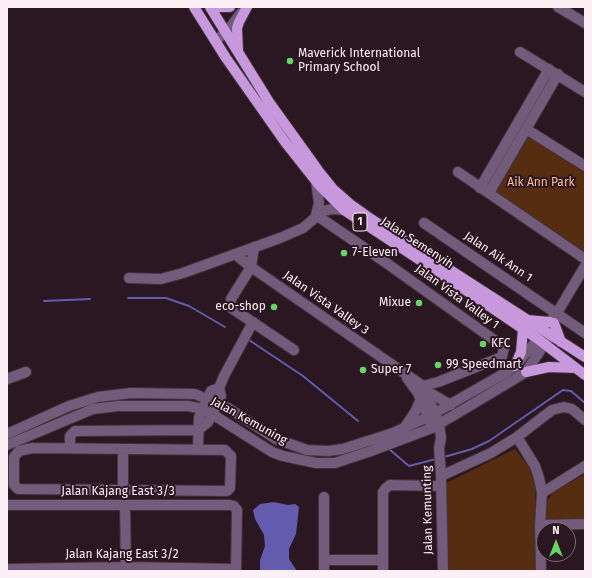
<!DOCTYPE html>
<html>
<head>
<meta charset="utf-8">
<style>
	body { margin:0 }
	#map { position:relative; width:592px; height:578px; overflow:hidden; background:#2a1721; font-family:"Fira Sans",sans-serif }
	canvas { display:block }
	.frame { position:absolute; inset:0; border:8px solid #fdeff6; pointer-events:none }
	.north { position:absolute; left:536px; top:522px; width:40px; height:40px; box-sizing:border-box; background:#2a1721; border:1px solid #7e6d76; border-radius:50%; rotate:0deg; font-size:11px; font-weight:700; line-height:16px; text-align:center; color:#fdeff6 }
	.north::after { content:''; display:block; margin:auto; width:14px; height:18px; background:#67d465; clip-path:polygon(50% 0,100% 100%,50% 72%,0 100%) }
</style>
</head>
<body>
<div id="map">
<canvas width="592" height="578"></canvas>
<div class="frame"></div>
<div class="north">N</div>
</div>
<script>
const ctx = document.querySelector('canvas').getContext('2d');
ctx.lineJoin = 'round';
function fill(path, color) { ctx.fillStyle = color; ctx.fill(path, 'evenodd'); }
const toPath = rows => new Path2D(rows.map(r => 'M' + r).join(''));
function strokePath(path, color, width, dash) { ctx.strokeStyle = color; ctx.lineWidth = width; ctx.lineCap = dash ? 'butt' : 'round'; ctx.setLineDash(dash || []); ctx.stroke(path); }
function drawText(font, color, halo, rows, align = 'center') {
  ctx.font = font + ' "Fira Sans",sans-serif'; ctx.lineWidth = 4; ctx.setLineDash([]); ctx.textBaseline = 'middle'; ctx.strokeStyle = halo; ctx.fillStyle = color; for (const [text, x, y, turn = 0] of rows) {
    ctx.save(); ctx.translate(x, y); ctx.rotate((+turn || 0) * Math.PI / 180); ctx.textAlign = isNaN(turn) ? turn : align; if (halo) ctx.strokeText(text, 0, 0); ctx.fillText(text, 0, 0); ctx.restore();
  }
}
fill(toPath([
	[527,132,585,171,585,255,496,194,494,188],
	[515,449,533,472,535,479,537,571,447,571,446,483],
	[585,474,585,522,546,522,545,506,552,493]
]), '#572d12');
fill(toPath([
	[274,502,288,505,295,504,299,507,296,534,289,549,289,559,297,571,260,571,260,560,265,546,264,535,255,519,253,510,260,504]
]), '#625bae');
strokePath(toPath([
	[128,298,166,298,189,306,225,327],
	[44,301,90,299],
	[249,340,303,376,358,421],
	[389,449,409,466,436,459],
	[444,457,472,449,489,441,563,390,571,391,585,403]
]), '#625bae', 2);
const minor = toPath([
	[558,7,585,23],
	[215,40,226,33,241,13],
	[520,52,585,92],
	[526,129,585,166],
	[458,172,585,259],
	[316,181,319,203,316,215],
	[480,188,549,69],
	[489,193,558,74],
	[316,215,385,262,504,347,502,357,438,382,423,386],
	[424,223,585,333],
	[254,247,251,267,231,299,230,307,294,350],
	[235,254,251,267,423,386,425,390,439,424,441,438,439,448,441,476,443,571],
	[129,278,161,279,183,273,280,238,303,228,323,211,333,209,344,210],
	[407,378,418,393,430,422],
	[7,379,26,372],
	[425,390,451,405],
	[405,427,415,412,421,399],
	[7,434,69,406,98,397,131,393,195,394,228,408,276,439,307,450,328,451,343,449,393,433,428,417,505,373,515,366,538,339,550,322,557,313,585,266],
	[517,437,535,466,539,478,542,493,540,525,541,571],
	[7,445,93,409,118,406,188,406,203,409,212,414,272,452,283,456,316,463,335,463,371,451,432,428,456,414,526,372,549,337],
	[33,448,225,450,231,456,230,488,227,491,18,489,14,485,14,457,19,451,33,448],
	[70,448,70,436,75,431,198,430,208,422,221,396,219,388,224,376,253,322],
	[198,449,199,417,211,391,219,388],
	[441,476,491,453,517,437,552,410,564,407,572,409,585,420],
	[123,490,123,449],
	[542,493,585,466],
	[324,497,324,571],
	[7,505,230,505,234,506,237,510,236,571],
	[125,505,126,571],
	[540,525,585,524],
	[324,560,383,560],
	[7,569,126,567,236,569],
	[383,571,383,492,386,488,390,485,441,486]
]);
const major = toPath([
	[194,7,226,58,285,142,319,185,344,210,470,293,538,339,585,375],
	[210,7,269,102,320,173,333,189,350,204,371,219,585,357],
	[217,7,230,7],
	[238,51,237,28,239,22,247,7],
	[527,320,550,322],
	[554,323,561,342],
	[515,366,521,352,523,329],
	[526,372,549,367,576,368]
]);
strokePath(minor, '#43313b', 12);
strokePath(major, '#43313b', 12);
strokePath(minor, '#725b7b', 10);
strokePath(major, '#c898dc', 10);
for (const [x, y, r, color] of [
	[290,61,4,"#67d465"],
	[344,253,4,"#67d465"],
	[419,303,4,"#67d465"],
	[274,307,4,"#67d465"],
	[483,344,4,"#67d465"],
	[438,365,4,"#67d465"],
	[363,370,4,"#67d465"]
]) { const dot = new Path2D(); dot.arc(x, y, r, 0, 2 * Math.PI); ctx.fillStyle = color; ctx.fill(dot); strokePath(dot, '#2a1721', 1.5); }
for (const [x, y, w] of [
	[360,222,14]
]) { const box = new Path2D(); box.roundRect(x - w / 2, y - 9, w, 18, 3); ctx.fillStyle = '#2a1721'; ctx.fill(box); strokePath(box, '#fdeff6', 1); }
drawText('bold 11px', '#fdeff6', null, [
	["1",360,222]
]);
drawText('12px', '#fdeff6', '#2a1721', [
	["Maverick International",298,54],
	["Primary School",298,68],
	["7-Eleven",352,253],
	["Mixue",411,303,"right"],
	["eco-shop",266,307,"right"],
	["KFC",491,344],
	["99 Speedmart",446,365],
	["Super 7",371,370]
], 'left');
drawText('12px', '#feba94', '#2a1721', [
	["Aik Ann Park",541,183]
]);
drawText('12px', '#fdeff6', '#2a1721', [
	["Jalan Semenyih",417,243,33],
	["Jalan Aik Ann 1",498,257,34],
	["Jalan Vista Valley 1",457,297,36],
	["Jalan Vista Valley 3",326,303,35],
	["Jalan Kemuning",249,421,29],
	["Jalan Kajang East 3/3",118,492],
	["Jalan Kemunting",428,510,-91],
	["Jalan Kajang East 3/2",122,555]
]);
</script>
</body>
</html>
